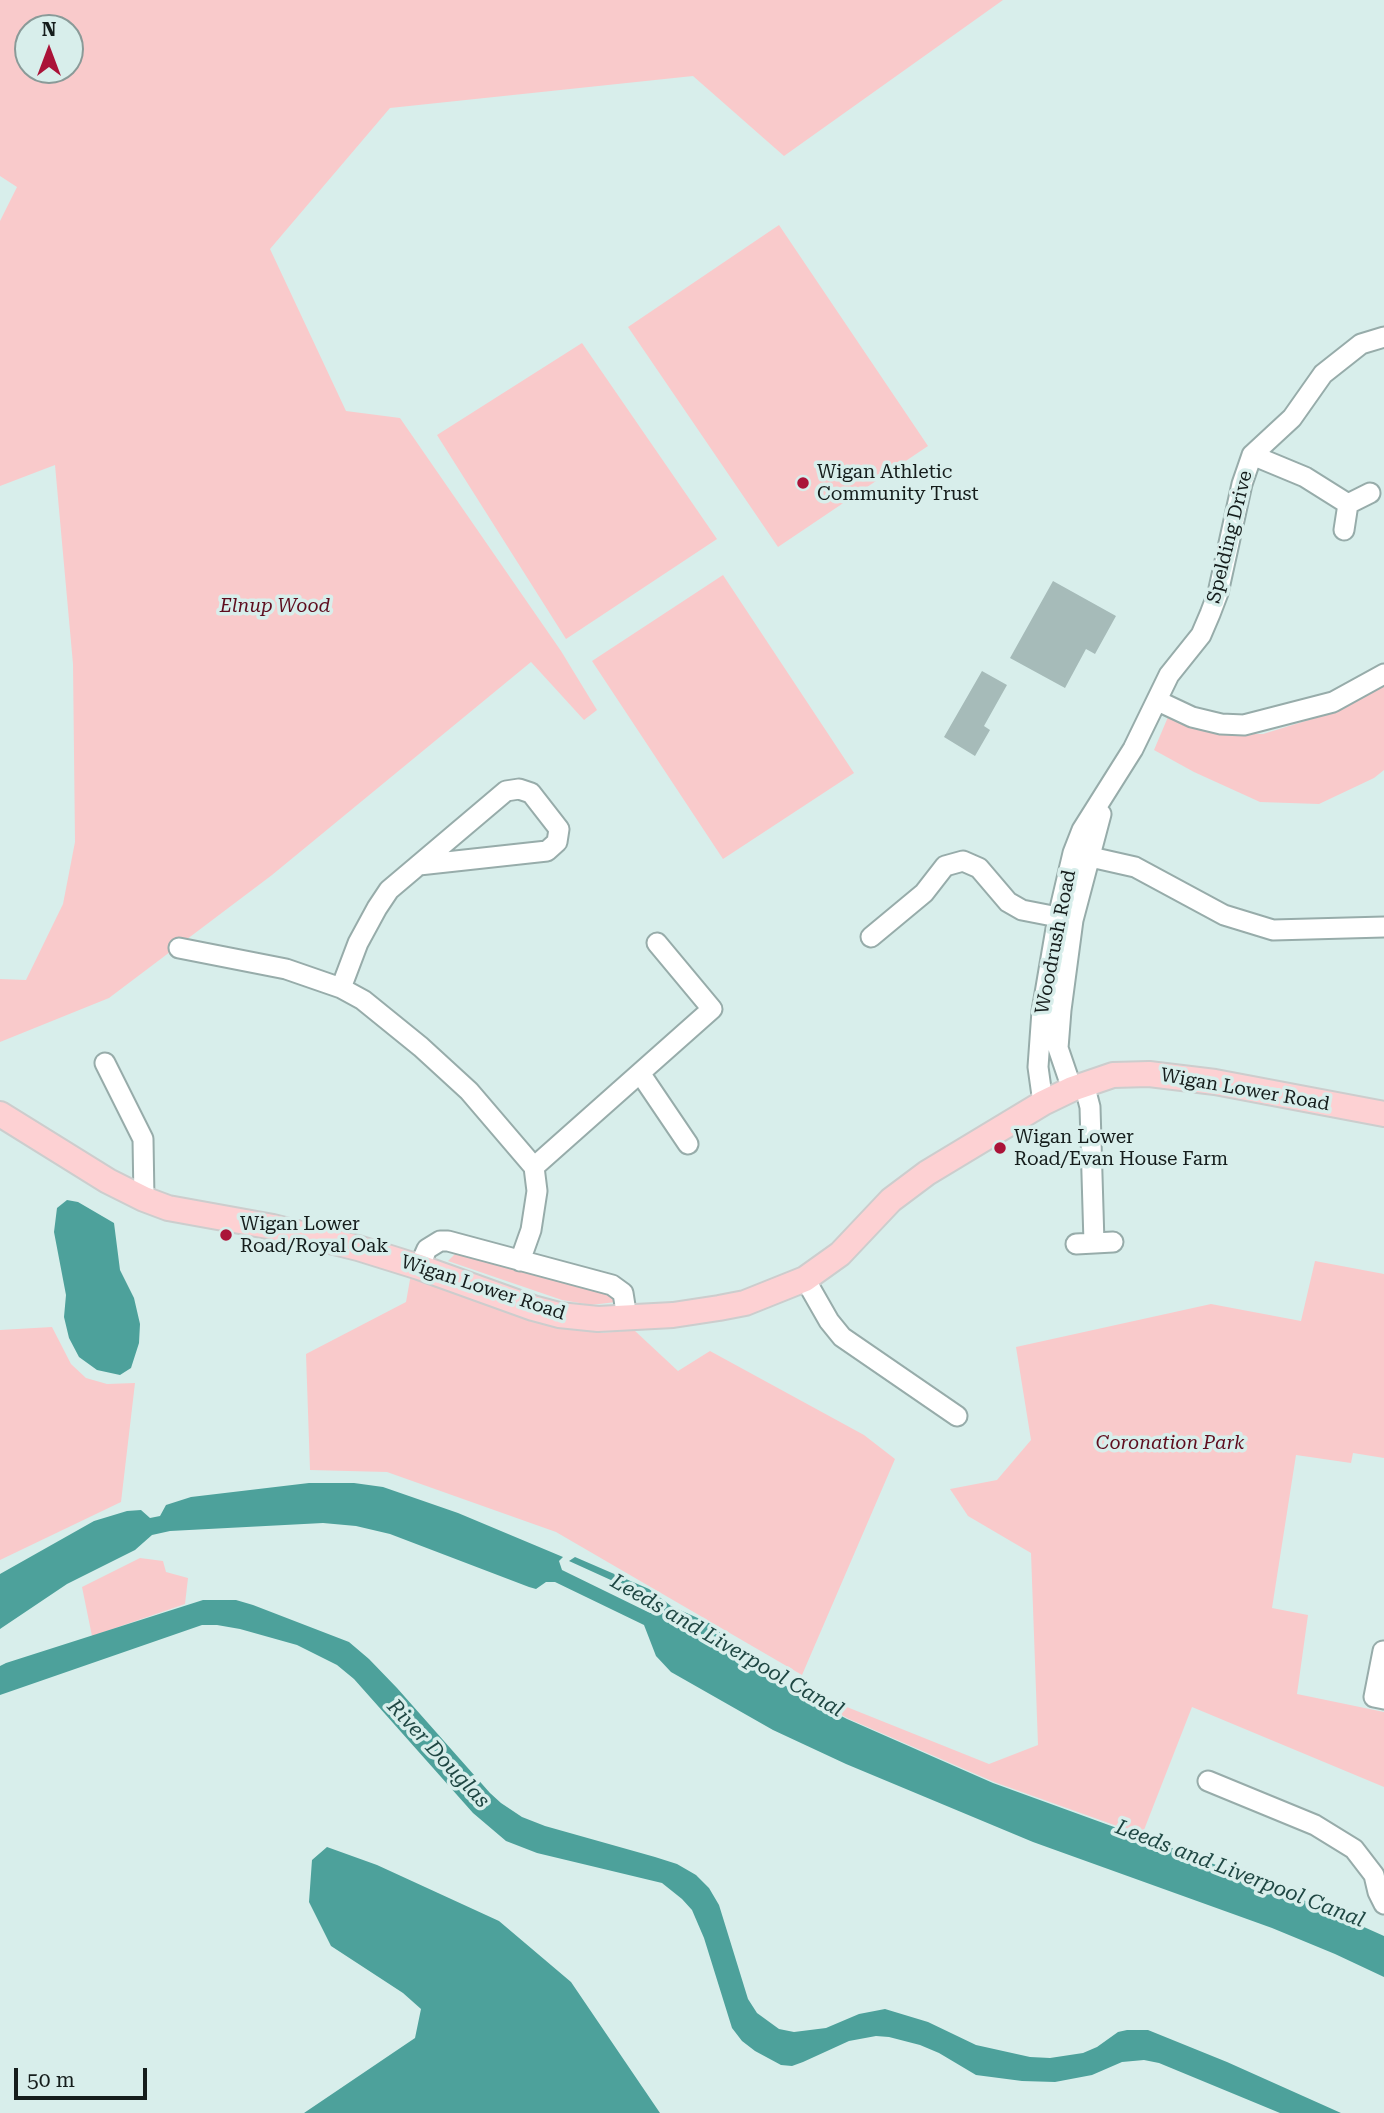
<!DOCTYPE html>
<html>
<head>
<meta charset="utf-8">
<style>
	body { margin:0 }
	#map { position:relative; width:1384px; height:2113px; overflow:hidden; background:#d8eeeb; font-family:"Roboto Serif",serif }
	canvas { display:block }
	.north { position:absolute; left:14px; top:14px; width:70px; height:70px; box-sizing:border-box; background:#d8eeeb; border:2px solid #8a9a98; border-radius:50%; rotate:0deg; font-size:19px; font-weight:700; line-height:28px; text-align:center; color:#151d1c }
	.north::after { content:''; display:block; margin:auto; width:24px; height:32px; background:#aa1338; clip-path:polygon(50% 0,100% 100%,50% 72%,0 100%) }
	.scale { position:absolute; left:14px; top:2068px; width:133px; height:32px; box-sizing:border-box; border:4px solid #151d1c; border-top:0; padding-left:9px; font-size:21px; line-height:24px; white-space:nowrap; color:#151d1c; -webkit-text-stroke:5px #d8eeeb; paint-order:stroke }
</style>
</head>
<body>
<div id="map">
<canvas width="1384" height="2113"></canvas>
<div class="north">N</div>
<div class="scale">50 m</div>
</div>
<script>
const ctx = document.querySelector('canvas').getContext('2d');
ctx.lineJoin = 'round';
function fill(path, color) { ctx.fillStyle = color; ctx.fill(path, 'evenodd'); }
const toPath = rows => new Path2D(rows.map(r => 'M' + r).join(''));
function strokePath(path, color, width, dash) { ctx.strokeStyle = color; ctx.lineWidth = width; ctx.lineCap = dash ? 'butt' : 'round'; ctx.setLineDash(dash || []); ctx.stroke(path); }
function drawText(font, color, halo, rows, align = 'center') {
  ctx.font = font + ' "Roboto Serif",serif'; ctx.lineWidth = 7; ctx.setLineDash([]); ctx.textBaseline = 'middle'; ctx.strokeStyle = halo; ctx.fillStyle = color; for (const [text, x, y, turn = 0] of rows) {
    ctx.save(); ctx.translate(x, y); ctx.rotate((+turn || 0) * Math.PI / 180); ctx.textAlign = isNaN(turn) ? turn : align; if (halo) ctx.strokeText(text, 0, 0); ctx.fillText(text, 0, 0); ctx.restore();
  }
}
fill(toPath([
	[0,0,1003,0,784,156,693,76,390,108,270,249,346,411,400,418,561,651,597,710,584,720,531,662,272,875,109,998,0,1042,0,979,26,980,63,904,75,842,73,664,55,465,0,486,0,221,17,187,0,176],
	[28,28,70,28,70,70,28,70],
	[779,225,928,446,778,547,628,327],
	[582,343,717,539,566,639,437,435],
	[723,575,854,773,723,859,592,661],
	[1384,682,1384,770,1374,778,1319,804,1260,802,1194,772,1154,750,1168,717,1232,734,1263,734,1325,715],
	[456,1253,602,1288,614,1298,616,1302,591,1305,562,1300,448,1261],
	[1315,1261,1384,1274,1384,1458,1353,1453,1351,1463,1296,1455,1272,1608,1308,1615,1297,1694,1384,1712,1384,1787,1192,1707,1142,1835,994,1782,849,1719,798,1692,797,1687,989,1764,1038,1745,1031,1553,968,1516,950,1489,997,1480,1031,1440,1016,1347,1211,1304,1301,1321],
	[411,1274,565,1327,602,1333,634,1330,678,1371,710,1351,864,1435,895,1459,802,1675,556,1532,387,1472,310,1470,306,1354,406,1302],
	[52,1327,71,1364,86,1378,107,1384,135,1383,121,1502,0,1560,0,1330],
	[140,1558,163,1561,166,1572,188,1578,185,1604,92,1636,82,1587]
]), '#f9cacb');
fill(toPath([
	[67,1200,78,1202,114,1223,120,1270,134,1298,140,1324,139,1343,131,1368,120,1375,97,1370,79,1357,69,1338,64,1317,66,1295,54,1232,57,1208],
	[309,1483,354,1483,383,1487,458,1513,563,1557,559,1561,562,1570,650,1613,664,1613,664,1606,657,1601,569,1561,575,1557,649,1589,671,1606,711,1624,753,1664,798,1694,847,1719,993,1783,1194,1856,1310,1903,1384,1936,1384,1977,1335,1954,1272,1928,1033,1842,846,1764,773,1730,671,1672,656,1656,644,1625,555,1582,546,1582,536,1589,529,1587,390,1534,356,1526,323,1523,170,1531,152,1535,135,1550,67,1584,0,1629,0,1574,94,1521,127,1511,141,1510,150,1518,160,1516,166,1505,191,1497],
	[203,1600,236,1600,253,1605,349,1642,369,1659,397,1688,490,1793,501,1803,522,1817,545,1826,655,1857,677,1864,696,1875,709,1888,719,1905,748,1999,757,2013,779,2029,794,2032,826,2028,859,2014,885,2009,928,2022,976,2045,1030,2057,1050,2058,1083,2053,1097,2047,1118,2032,1127,2030,1148,2030,1227,2062,1341,2113,1280,2113,1159,2063,1144,2060,1122,2062,1092,2075,1055,2082,1022,2081,976,2075,939,2053,920,2045,889,2037,876,2036,849,2041,803,2062,792,2066,781,2065,755,2051,742,2041,732,2028,704,1938,692,1910,682,1899,662,1883,537,1853,506,1841,473,1813,354,1679,337,1665,297,1645,240,1629,217,1625,202,1625,0,1695,0,1666,6,1663],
	[327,1847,377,1865,499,1921,571,1982,660,2113,304,2113,415,2038,421,2009,403,1993,331,1946,309,1902,312,1860]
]), '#4da19b');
fill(toPath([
	[1053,581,1116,616,1095,654,1086,649,1065,688,1010,658],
	[982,671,1007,685,984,726,990,730,975,756,944,737]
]), '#a6bbb9');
const minor = toPath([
	[1252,455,1305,477,1348,504,1344,530],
	[1348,504,1370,493],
	[1158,701,1192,717,1221,724,1244,725,1333,702,1384,674],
	[1073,853,1135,867,1224,915,1273,930,1384,927],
	[871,937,924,893,945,866,963,861,979,868,1008,902,1022,910,1068,919],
	[179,948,286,969,341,988,363,1000,421,1047,469,1091,534,1167,537,1191,531,1230,520,1261],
	[341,988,358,943,377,908,389,890,506,791,519,789,531,793,559,829,557,842,547,851,419,865],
	[105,1063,143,1139,144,1199],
	[640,1073,688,1144],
	[1084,1084,1090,1107,1094,1243],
	[1072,1089,1058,1048,1061,1010,1073,920,1101,814],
	[1043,1103,1038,1067,1042,1011,1058,917,1073,853,1082,830,1133,749,1169,675,1201,635,1210,614,1218,593,1242,484,1252,455,1292,418,1323,374,1361,344,1384,337],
	[534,1167,712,1009,657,943],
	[1076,1244,1113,1242],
	[419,1267,427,1249,440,1241,448,1241,612,1285,623,1293,627,1318],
	[805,1279,829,1321,842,1337,957,1416],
	[1383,1651,1374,1697,1384,1699],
	[1208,1781,1315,1825,1354,1849,1374,1875,1378,1892,1384,1904]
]);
const major = toPath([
	[0,1114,108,1181,144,1199,168,1208,273,1227,358,1248,419,1267,533,1308,559,1315,598,1319,673,1315,719,1308,745,1303,805,1279,840,1254,891,1200,927,1173,1043,1103,1072,1089,1113,1075,1149,1074,1215,1082,1384,1114]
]);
strokePath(minor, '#97acaa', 23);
strokePath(major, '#cccdcd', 28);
strokePath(minor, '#fff', 19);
strokePath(major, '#fdd1d3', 24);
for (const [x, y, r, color] of [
	[803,483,7,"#aa1338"],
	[1000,1148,7,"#aa1338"],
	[226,1235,7,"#aa1338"]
]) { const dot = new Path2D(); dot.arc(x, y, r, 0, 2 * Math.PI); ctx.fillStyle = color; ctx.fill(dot); strokePath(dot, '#d8eeeb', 2.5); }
drawText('19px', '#151d1c', '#d8eeeb', [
	["Wigan Athletic",817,472],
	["Community Trust",817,494],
	["Wigan Lower",1014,1137],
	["Road/Evan House Farm",1014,1159],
	["Wigan Lower",240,1224],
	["Road/Royal Oak",240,1246]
], 'left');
drawText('19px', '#151d1c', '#d8eeeb', [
	["Spelding Drive",1230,537,-76],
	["Woodrush Road",1056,942,-79],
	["Wigan Lower Road",1245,1090,10],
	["Wigan Lower Road",483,1288,18]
]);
drawText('italic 19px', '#5e0d1e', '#d8eeeb', [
	["Elnup Wood",275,606],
	["Coronation Park",1170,1443]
]);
drawText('italic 21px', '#1f4743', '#d8eeeb', [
	["Leeds and Liverpool Canal",727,1646,30],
	["River Douglas",438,1754,47],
	["Leeds and Liverpool Canal",1240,1874,21]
]);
</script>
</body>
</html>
